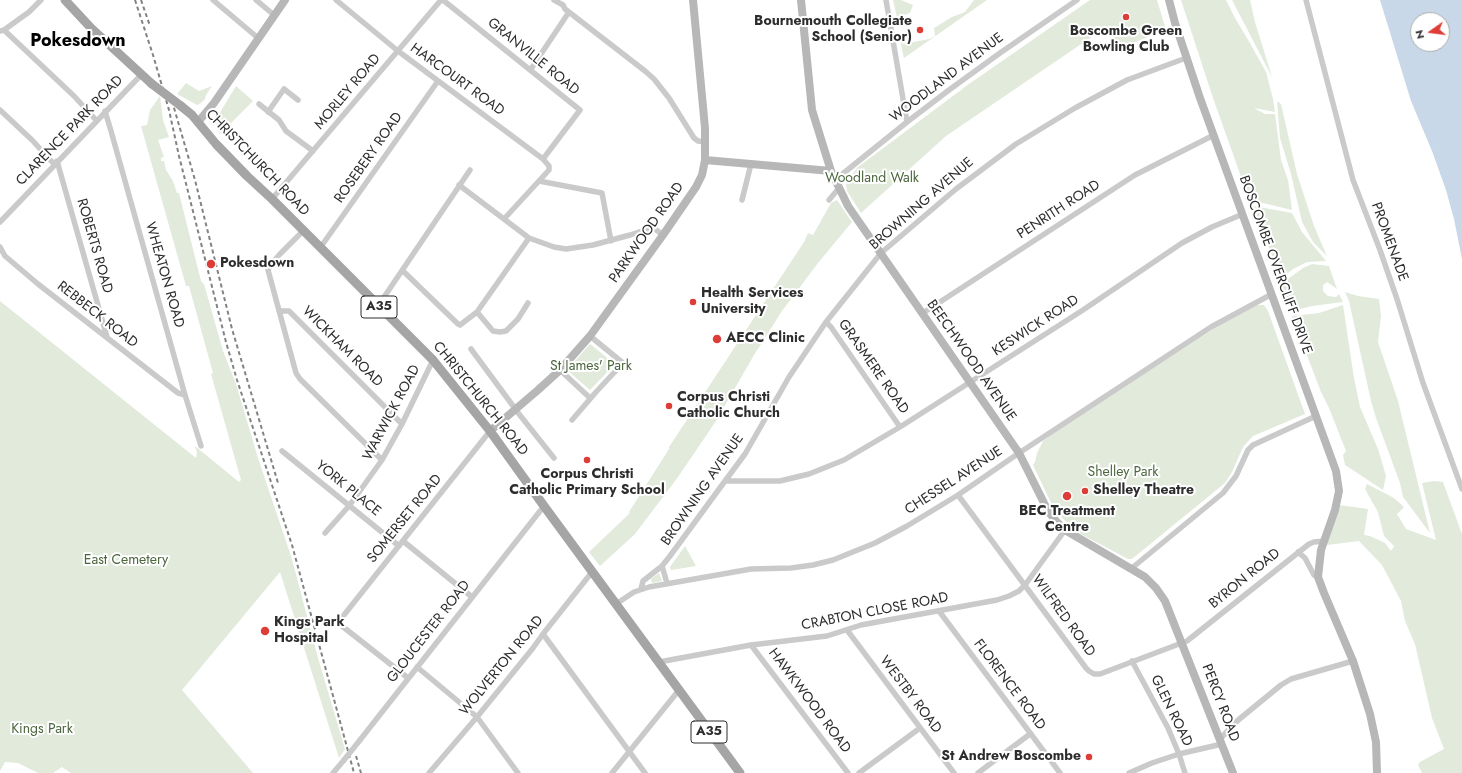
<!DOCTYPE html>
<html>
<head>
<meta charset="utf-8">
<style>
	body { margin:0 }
	#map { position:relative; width:1462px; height:773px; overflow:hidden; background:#fff; font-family:Jost,sans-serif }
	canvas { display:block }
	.north { position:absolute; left:1410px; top:12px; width:40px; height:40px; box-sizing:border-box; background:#fff; border:1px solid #ababab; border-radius:50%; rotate:256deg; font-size:11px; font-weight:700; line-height:16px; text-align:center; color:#2d2d2d }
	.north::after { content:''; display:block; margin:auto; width:14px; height:18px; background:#dc3e37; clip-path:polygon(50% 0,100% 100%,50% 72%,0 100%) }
</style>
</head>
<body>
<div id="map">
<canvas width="1462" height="773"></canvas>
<div class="north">N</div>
</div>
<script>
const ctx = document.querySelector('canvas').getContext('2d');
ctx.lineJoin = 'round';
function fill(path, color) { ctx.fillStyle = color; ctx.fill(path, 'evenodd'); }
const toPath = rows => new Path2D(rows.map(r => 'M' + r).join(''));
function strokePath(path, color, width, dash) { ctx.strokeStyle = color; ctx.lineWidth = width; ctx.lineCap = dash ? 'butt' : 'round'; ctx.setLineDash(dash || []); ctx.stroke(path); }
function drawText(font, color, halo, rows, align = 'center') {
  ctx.font = font + ' Jost,sans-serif'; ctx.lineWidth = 4; ctx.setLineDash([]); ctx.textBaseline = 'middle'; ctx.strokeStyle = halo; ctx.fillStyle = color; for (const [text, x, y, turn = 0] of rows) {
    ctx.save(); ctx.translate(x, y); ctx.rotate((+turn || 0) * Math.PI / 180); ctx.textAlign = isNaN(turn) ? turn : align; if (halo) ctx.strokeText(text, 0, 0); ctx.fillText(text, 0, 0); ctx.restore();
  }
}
fill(toPath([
	[893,0,901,0,913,5,910,13,897,17],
	[974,0,987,0,904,58,900,40,903,44,929,39,935,36,934,28,952,17,965,12],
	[1090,0,1157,0,1166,30,1117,49,1110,27,1096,34,946,136,861,213,847,191,846,185,848,179,858,167,969,84],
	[1181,0,1226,0,1235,18,1251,45,1266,72,1273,99,1275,112,1254,108,1265,114,1275,114,1281,160,1288,180,1292,210,1263,203,1250,202,1212,95],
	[1232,0,1250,0,1255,22,1272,77],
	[186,83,199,91,212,86,206,95,205,99,201,103,197,105,177,94],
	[236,86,253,101,220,134,217,128,216,119],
	[160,96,163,120,169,137,158,140,164,157,161,158,161,161,164,161,166,170,173,181,177,193,179,193,201,281,204,284,223,351,236,384,258,458,292,559,318,658,345,749,339,758,280,572,182,690,253,773,71,773,62,767,53,773,38,773,18,763,5,762,0,771,0,301,196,458,197,453,195,446,239,482,241,480,211,374,213,373,189,286,186,286,141,126,147,125,150,110],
	[1277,101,1281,104,1297,174,1314,226,1327,256,1313,242,1302,222,1291,174,1280,138],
	[837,200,852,222,818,263,782,311,754,355,716,421,678,477,635,534,600,566,589,552,630,513,629,512,669,449,669,447,804,242,808,233,813,235,831,203],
	[1253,206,1292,213,1302,232,1326,261,1307,262,1293,269,1281,279],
	[1312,264,1329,266,1337,289,1327,282,1323,285,1323,291,1328,296,1336,297,1339,294,1343,302,1312,306,1300,309,1290,310,1288,303,1284,302,1280,289,1283,286,1287,286,1290,293,1293,292,1290,285,1284,282,1303,268],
	[1345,292,1358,296,1379,299,1381,316,1378,342,1398,401,1430,533,1403,497,1400,483,1376,418,1371,401,1349,301],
	[1256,305,1264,305,1268,311,1305,414,1253,436,1243,447,1232,472,1225,483,1132,559,1128,559,1079,533,1067,523,1054,509,1033,465,1035,462,1037,453,1043,441,1077,416,1215,328],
	[1343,305,1354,378,1360,407,1378,449,1386,476,1383,490,1345,465,1343,455,1346,451,1329,408,1321,392,1292,316,1319,313],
	[590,344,615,364,590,390,567,370],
	[1434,481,1443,482,1462,534,1462,773,1422,773,1418,765,1420,762,1444,749,1432,718,1415,644,1405,621,1401,601,1382,565,1359,541,1327,545,1339,505,1368,509,1364,535,1370,536,1385,543,1391,551,1398,540,1394,546,1384,536,1378,512,1365,489,1367,484,1394,498,1404,507,1397,514,1406,529,1436,540,1422,483],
	[685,546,696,566,671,570,670,567],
	[659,573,662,581,652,583,651,579]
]), '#e1eadb');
fill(toPath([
	[1380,0,1462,0,1462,259,1454,219,1446,190,1432,151,1411,101],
	[1418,20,1442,20,1442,44,1418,44]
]), '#c8d8e9');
strokePath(toPath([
	[213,0,258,38],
	[256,0,274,15],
	[336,0,398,51,543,159,549,166,549,170,504,219],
	[443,0,580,110,543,159],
	[554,0,563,5,565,9,645,71,654,79,669,98,694,138,698,141,705,142],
	[886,0,907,122],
	[1306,0,1353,180,1380,250,1397,299,1423,383,1462,489],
	[4,30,74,96,96,120],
	[0,31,4,30,29,12,41,0],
	[531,69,569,12],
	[259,104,279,120,286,131,313,151],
	[0,110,32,140,54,164],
	[105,111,111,131,185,395,201,446],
	[268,112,284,89,298,100],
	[57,161,107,337],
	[835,180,907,122,949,90,1000,53,1077,0],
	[539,181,602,193,611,241],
	[459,185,529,238,554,247,566,249,593,245,630,235,648,229,655,229,663,235],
	[272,199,441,0],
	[742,200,751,164],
	[829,200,839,188],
	[0,222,141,75],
	[303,231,280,254,270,266,268,270,296,373,300,379,382,460],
	[0,247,5,256,38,284,178,393,185,395],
	[320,248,438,81],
	[403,271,458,324,460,325,477,312,529,238],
	[378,306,470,170],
	[279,311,289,311,402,424],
	[477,312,493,331,500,332,506,331,518,319,528,303],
	[923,313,1135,175,1214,135],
	[826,322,831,327,900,427],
	[471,349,519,414,554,458],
	[560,370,590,398],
	[572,420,596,392,623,363,590,336],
	[282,451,399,546],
	[725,481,780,481,809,474,844,460,900,427,1083,310,1182,243,1212,227,1243,214],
	[958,495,1086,668,1089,671,1094,674,1100,674,1187,641,1309,544,1314,542,1325,541],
	[325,533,349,506,382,460,402,424,433,360],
	[403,541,472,597],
	[1298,552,1305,558,1314,575,1318,577],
	[662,566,667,583],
	[1132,568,1223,493,1236,476,1248,450,1253,445,1316,416],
	[641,589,643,581,662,566,670,556,725,481,745,454,789,377,826,322,881,253,956,189,1016,144,1075,108,1127,80,1186,58],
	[616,604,634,592,649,587,751,569,791,568,813,565,833,560,875,543,907,526,958,495,1019,453,1211,327,1272,294],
	[939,611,1060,773],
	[847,630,954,773],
	[543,634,645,773],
	[751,645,848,773],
	[1132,661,1168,728,1179,754,1185,773],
	[659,662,751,645,827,636,861,625,997,600,1009,596,1019,591,1025,585,1065,530],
	[417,667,477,717,518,773],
	[408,678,342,626,340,623,340,620,490,431],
	[1220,739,1237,721,1281,685,1291,679,1353,661],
	[360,740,544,506],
	[333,773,344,760],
	[429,773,477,717,533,648,543,634,592,572],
	[612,773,679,690],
	[859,773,920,728],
	[978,773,1030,734],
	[1129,773,1152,763,1179,754,1222,744]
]), '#cacaca', 5.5);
strokePath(toPath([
	[801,0,812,110,831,171,848,206,1019,453,1048,511,1056,521,1065,530,1145,577,1156,588,1165,601,1233,773],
	[1169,0,1175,23,1200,98,1336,471,1339,491,1335,510,1321,550,1318,577,1324,593,1353,661,1370,714,1376,742,1377,773],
	[198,122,214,103,285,0],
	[705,160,831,171],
	[490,431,538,390,560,370,590,336,663,235,696,187,702,175,705,160,705,128,693,0]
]), '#b7b7b7', 8);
strokePath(toPath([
	[65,0,91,28,152,84],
	[181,106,192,115,216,144,247,176,272,199,433,360,490,431,544,506,740,773]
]), '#a5a5a5', 9);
strokePath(toPath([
	[135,0,153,55,169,110,179,156,226,342,237,380,292,545,354,773],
	[141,0,150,26],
	[172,101,195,180,232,329,278,483],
	[356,756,361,773]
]), '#828282', 2, [4, 3]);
strokePath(toPath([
	[344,760,360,740]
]), '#cacaca', 5.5);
strokePath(toPath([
	[152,84,181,106]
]), '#a5a5a5', 9);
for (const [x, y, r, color] of [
	[1126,17,4,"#dc3e37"],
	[920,30,4,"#dc3e37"],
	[211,264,5,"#dc3e37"],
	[693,302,4,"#dc3e37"],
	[717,339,5,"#dc3e37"],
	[669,406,4,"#dc3e37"],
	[587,460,4,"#dc3e37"],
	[1085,491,4,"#dc3e37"],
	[1067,496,5,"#dc3e37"],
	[265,631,5,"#dc3e37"],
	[1089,757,4,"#dc3e37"]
]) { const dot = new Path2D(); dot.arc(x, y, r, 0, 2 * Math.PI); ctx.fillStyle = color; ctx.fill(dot); strokePath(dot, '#fff', 1.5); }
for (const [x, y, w] of [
	[379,307,36],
	[709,732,36]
]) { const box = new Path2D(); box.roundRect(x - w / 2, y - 11, w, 22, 3); ctx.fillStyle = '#fff'; ctx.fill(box); strokePath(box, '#2d2d2d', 1); }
drawText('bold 13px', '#2d2d2d', null, [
	["A35",379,307],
	["A35",709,732]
]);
drawText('bold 14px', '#2d2d2d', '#fff', [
	["Bournemouth Collegiate",912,22,"right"],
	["School (Senior)",912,38,"right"],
	["Boscombe Green",1126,32,"center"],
	["Bowling Club",1126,48,"center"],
	["Pokesdown",220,264],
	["Health Services",701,294],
	["University",701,310],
	["AECC Clinic",726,339],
	["Corpus Christi",677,398],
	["Catholic Church",677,414],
	["Corpus Christi",587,475,"center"],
	["Catholic Primary School",587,491,"center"],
	["Shelley Theatre",1093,491],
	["BEC Treatment",1067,512,"center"],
	["Centre",1067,528,"center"],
	["Kings Park",274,623],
	["Hospital",274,639],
	["St Andrew Boscombe",1081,757,"right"]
], 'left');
drawText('14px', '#2d2d2d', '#fff', [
	["GRANVILLE ROAD",533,57,39],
	["WOODLAND AVENUE",947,78,-37],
	["HARCOURT ROAD",457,80,36],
	["MORLEY ROAD",348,92,-50],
	["CLARENCE PARK ROAD",70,131,-46],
	["ROSEBERY ROAD",369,158,-55],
	["CHRISTCHURCH ROAD",257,163,46],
	["BROWNING AVENUE",922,204,-41],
	["PENRITH ROAD",1059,210,-33],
	["PARKWOOD ROAD",647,233,-55],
	["PROMENADE",1389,242,70],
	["ROBERTS ROAD",94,246,74],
	["BOSCOMBE OVERCLIFF DRIVE",1275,265,70],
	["WHEATON ROAD",164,275,74],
	["REBBECK ROAD",97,315,38],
	["KESWICK ROAD",1036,326,-33],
	["WICKHAM ROAD",342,347,45],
	["BEECHWOOD AVENUE",971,361,55],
	["GRASMERE ROAD",873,367,55],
	["CHRISTCHURCH ROAD",480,399,51],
	["WARWICK ROAD",392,413,-62],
	["CHESSEL AVENUE",954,481,-33],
	["YORK PLACE",348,489,39],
	["BROWNING AVENUE",703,490,-55],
	["SOMERSET ROAD",405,519,-51],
	["BYRON ROAD",1245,579,-39],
	["CRABTON CLOSE ROAD",875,612,-11],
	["WILFRED ROAD",1063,616,54],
	["GLOUCESTER ROAD",429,632,-52],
	["WOLVERTON ROAD",502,666,-51],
	["FLORENCE ROAD",1009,685,53],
	["WESTBY ROAD",910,695,53],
	["HAWKWOOD ROAD",809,701,53],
	["PERCY ROAD",1220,703,69],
	["GLEN ROAD",1171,711,64]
]);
drawText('14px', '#4b663d', '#fff', [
	["Woodland Walk",872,179],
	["St James' Park",591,367],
	["Shelley Park",1123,473],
	["East Cemetery",126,561],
	["Kings Park",42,730]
]);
drawText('bold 18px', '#000', '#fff', [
	["Pokesdown",78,42]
]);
</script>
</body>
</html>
